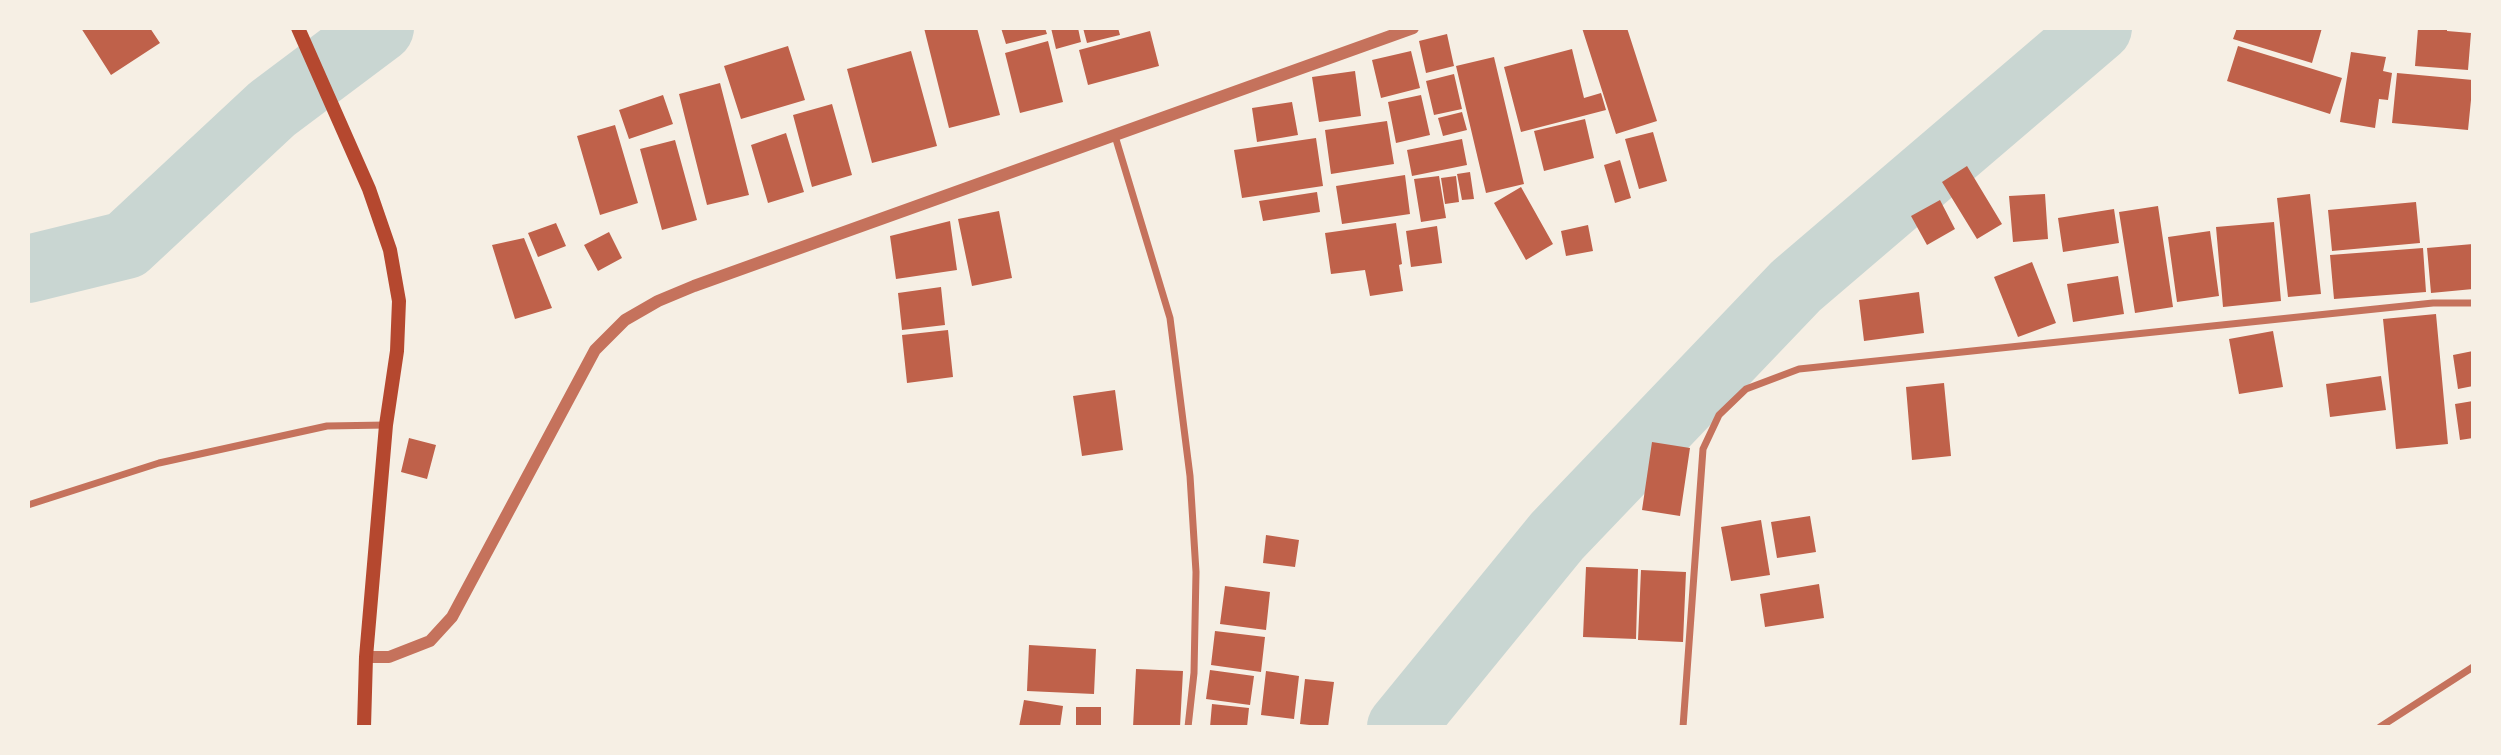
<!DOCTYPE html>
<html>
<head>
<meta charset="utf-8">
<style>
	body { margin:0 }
	#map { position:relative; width:2501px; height:755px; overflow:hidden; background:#f6efe4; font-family:Poppins,sans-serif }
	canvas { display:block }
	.frame { position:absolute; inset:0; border:30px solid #f6efe4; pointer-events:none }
</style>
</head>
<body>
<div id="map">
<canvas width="2501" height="755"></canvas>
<div class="frame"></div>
</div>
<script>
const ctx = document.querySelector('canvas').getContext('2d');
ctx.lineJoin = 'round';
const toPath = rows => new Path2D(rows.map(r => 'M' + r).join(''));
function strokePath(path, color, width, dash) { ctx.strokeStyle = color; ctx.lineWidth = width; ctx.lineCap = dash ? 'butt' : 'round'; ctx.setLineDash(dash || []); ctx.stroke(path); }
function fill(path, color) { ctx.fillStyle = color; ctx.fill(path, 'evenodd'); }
strokePath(toPath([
	[28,269,126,245,272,109,380,28],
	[1401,727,1557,536,1796,286,2098,28]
]), '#c9d6d2', 68);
fill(toPath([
	[81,28,150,28,160,43,111,75],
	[924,28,977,28,1000,115,949,128],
	[1001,28,1045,28,1047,34,1006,44],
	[1051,28,1078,28,1081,42,1056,49],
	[1083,28,1118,28,1120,35,1087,43],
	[1582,28,1627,28,1657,121,1616,134],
	[2237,28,2322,28,2312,63,2233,39],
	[2418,28,2447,28,2447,31,2471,33,2468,70,2415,66],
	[1150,31,1159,66,1088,85,1079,50],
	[1447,34,1454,66,1426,73,1419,41],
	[1048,41,1063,102,1020,113,1005,53],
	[788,46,805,100,741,119,724,66],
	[2238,46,2342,78,2330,114,2227,81],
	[1572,49,1584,98,1601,93,1606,110,1521,132,1504,67],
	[911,51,937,146,872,163,847,69],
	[1411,51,1420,88,1381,98,1372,60],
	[2351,52,2386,57,2383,71,2392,73,2388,100,2379,99,2375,128,2340,122],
	[1494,57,1524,184,1486,193,1456,66],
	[1355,71,1361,116,1319,122,1312,77],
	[2397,73,2473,80,2468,130,2392,123],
	[1454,74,1462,109,1434,115,1426,81],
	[720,83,749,195,707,205,679,94],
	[663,95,673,124,629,139,619,110],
	[1421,95,1430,135,1396,143,1388,102],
	[1292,102,1298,135,1257,142,1252,108],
	[832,104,852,175,812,187,793,115],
	[1462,112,1467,130,1443,136,1438,118],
	[1585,119,1594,158,1544,171,1534,131],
	[1387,121,1394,164,1331,174,1325,130],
	[615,125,638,203,600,215,577,136],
	[1653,132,1667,181,1639,189,1625,139],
	[786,133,804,192,768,203,751,145],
	[1316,138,1323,186,1242,198,1234,150],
	[1462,139,1467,165,1412,176,1407,150],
	[675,140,697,220,662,230,640,149],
	[1620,160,1631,198,1615,203,1604,165],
	[1967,166,2002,224,1977,239,1942,182],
	[1470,172,1474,199,1462,200,1457,174],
	[1405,175,1410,214,1342,224,1336,186],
	[1439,176,1446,218,1421,222,1414,179],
	[1456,176,1459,202,1445,204,1441,178],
	[1521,187,1553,244,1526,260,1494,203],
	[1317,192,1320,212,1263,221,1259,201],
	[2045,194,2048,239,2013,242,2009,196],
	[2310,194,2321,294,2288,297,2277,198],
	[1940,200,1955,229,1927,245,1911,216],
	[2416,202,2420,243,2332,251,2328,210],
	[2158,206,2173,307,2135,313,2119,212],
	[2114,209,2119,243,2063,252,2058,218],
	[999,211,1012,278,972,286,958,219],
	[950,221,957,270,896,279,890,236],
	[2274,222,2281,301,2223,307,2216,227],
	[556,223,566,246,538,257,528,233],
	[1396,223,1402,264,1399,265,1403,291,1370,296,1365,270,1331,274,1325,233],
	[1588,225,1593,251,1566,256,1561,231],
	[1437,226,1442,263,1411,267,1406,231],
	[2210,231,2219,296,2177,302,2168,237],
	[609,232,622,258,598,271,584,245],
	[524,238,552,308,515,319,492,245],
	[2473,244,2473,289,2431,293,2427,248],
	[2423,248,2426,292,2334,299,2330,255],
	[2032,262,2056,323,2018,337,1994,277],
	[2118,276,2124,314,2073,322,2067,284],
	[941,287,945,325,902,330,898,293],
	[1919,292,1924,333,1864,341,1859,300],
	[2436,314,2448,444,2396,449,2383,319],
	[948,330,953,377,907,383,902,335],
	[2273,331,2283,387,2239,394,2229,339],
	[2473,351,2473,386,2458,389,2453,355],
	[2381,376,2386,410,2330,417,2326,384],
	[1944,383,1951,456,1912,460,1906,387],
	[1115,390,1123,450,1082,456,1073,396],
	[2473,401,2473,438,2460,440,2455,404],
	[409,438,436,445,427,479,401,472],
	[1652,442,1690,448,1680,516,1642,510],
	[1810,516,1816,552,1777,558,1771,522],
	[1761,520,1770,575,1731,581,1721,527],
	[1266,535,1299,540,1295,567,1263,563],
	[1586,567,1638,569,1636,639,1583,637],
	[1641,570,1686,572,1683,642,1638,640],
	[1819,584,1824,618,1765,627,1760,594],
	[1225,586,1270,592,1266,630,1220,624],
	[1215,631,1265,637,1261,672,1211,665],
	[1029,645,1096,649,1094,694,1027,691],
	[1136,669,1183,671,1180,727,1133,727],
	[1210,670,1254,676,1250,705,1206,699],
	[1266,671,1299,676,1294,719,1261,715],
	[1305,679,1334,682,1328,727,1300,724],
	[1024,700,1063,706,1060,727,1019,727],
	[1212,704,1249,708,1247,727,1210,727],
	[1076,707,1101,707,1101,727,1076,727]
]), '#bf614a');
strokePath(toPath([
	[1115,136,1170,318,1190,476,1196,572,1194,673,1188,727],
	[28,505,159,463,327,426,386,425],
	[1683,727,1703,449,1719,415,1746,389,1799,369,2433,303,2473,303],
	[2380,727,2473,667]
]), '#c5725c', 7);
strokePath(toPath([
	[366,657,389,657,430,641,452,617,595,350,625,320,658,301,694,286,1413,28]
]), '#c5725c', 12);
strokePath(toPath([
	[298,28,369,189,390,250,399,301,397,351,386,425,366,657,364,727]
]), '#b5482f', 14);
</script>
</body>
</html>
